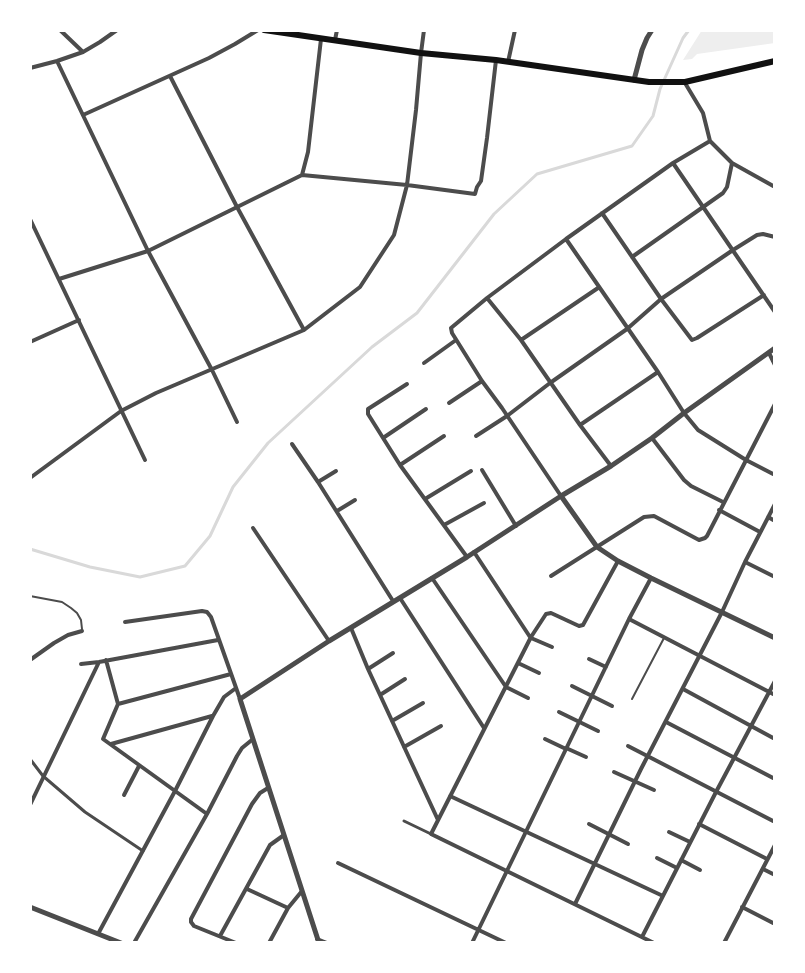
<!DOCTYPE html>
<html>
<head>
<meta charset="utf-8">
<style>
	body { margin:0 }
	#map { position:relative; width:805px; height:973px; overflow:hidden; background:#fff; font-family:Jost,sans-serif }
	canvas { display:block }
	.frame { position:absolute; inset:0; border:32px solid #fff; pointer-events:none }
</style>
</head>
<body>
<div id="map">
<canvas width="805" height="973"></canvas>
<div class="frame"></div>
</div>
<script>
const ctx = document.querySelector('canvas').getContext('2d');
ctx.lineJoin = 'round';
function fill(path, color) { ctx.fillStyle = color; ctx.fill(path, 'evenodd'); }
const toPath = rows => new Path2D(rows.map(r => 'M' + r).join(''));
function strokePath(path, color, width, dash) { ctx.strokeStyle = color; ctx.lineWidth = width; ctx.lineCap = dash ? 'butt' : 'round'; ctx.setLineDash(dash || []); ctx.stroke(path); }
fill(toPath([
	[702,30,775,30,775,43,697,54,692,59,683,60]
]), '#eee');
strokePath(toPath([
	[30,549,90,567,140,577,185,566,210,536,233,487,268,443,372,347,417,313,494,214,537,174,632,146,653,116,660,89,683,38,689,30]
]), '#d9d9d9', 3);
strokePath(toPath([
	[30,596,62,602,71,608,77,613,81,620,82,629],
	[632,699,664,638]
]), '#4c4c4c', 2);
strokePath(toPath([
	[30,759,43,776,85,812,143,851],
	[404,821,431,834]
]), '#4c4c4c', 3);
strokePath(toPath([
	[60,30,83,52],
	[335,40,337,30],
	[57,61,148,251,212,370,237,422],
	[508,62,515,30],
	[30,68,57,61,83,52,100,42,117,30],
	[170,76,237,207,304,330],
	[685,83,703,113,710,141,732,163,775,187],
	[83,115,209,58,235,44,258,30],
	[673,163,775,312],
	[302,175,308,152,321,39],
	[602,213,661,299,692,340,697,338,764,295],
	[30,219,145,460],
	[566,239,658,372,684,413,698,430,746,460,775,475],
	[632,257,723,193,727,187,732,163],
	[59,279,148,251,302,175,407,185,475,194,477,187,481,181,487,138,496,60],
	[487,298,521,340,580,425,611,466],
	[521,340,598,288],
	[30,342,79,320],
	[769,353,775,365],
	[424,363,456,340],
	[407,384,368,409,368,414,400,465,467,557],
	[449,403,482,381],
	[580,425,658,372],
	[476,436,507,416,550,383,627,329,661,299,733,250,757,235,763,234,775,237],
	[383,438,426,409],
	[652,438,684,480,691,486,723,502],
	[292,444,318,482,393,601],
	[400,465,444,436],
	[482,470,516,526],
	[30,478,121,411,156,393,304,330,360,287,394,235,407,185,416,110,421,53,424,30],
	[318,482,336,471],
	[561,496,502,408,482,381,452,333,451,328,487,298,566,239,673,163,710,141],
	[425,499,471,471],
	[719,510,760,532],
	[337,511,355,500],
	[768,517,775,521],
	[444,525,484,503],
	[253,528,329,641],
	[474,552,530,637],
	[618,561,583,625,579,626,551,613,546,614,531,637,431,834,654,943],
	[745,562,775,577],
	[551,576,644,517,654,516,699,540,705,538,707,536,775,404],
	[432,578,506,687,528,698],
	[400,598,484,728],
	[629,619,775,695],
	[125,622,202,611,207,612,211,617,240,699],
	[351,628,368,669,438,820],
	[531,638,552,647],
	[589,659,606,667],
	[30,660,54,643,68,635,82,631],
	[106,660,118,704,103,739,207,814],
	[518,663,539,673],
	[81,664,99,662,218,640],
	[368,669,393,653],
	[572,686,612,706],
	[683,689,775,739],
	[380,695,405,679],
	[118,704,231,674],
	[559,712,598,731],
	[392,721,423,703],
	[666,722,775,779],
	[545,739,566,749],
	[111,744,212,716],
	[628,746,775,822],
	[404,747,441,726],
	[566,748,586,757],
	[614,772,654,790],
	[124,795,139,766],
	[450,796,663,896],
	[30,805,99,662],
	[589,824,628,844],
	[699,824,767,859],
	[669,832,690,842],
	[657,858,677,868],
	[681,860,700,870],
	[338,863,506,943],
	[763,869,775,875],
	[247,889,288,908],
	[575,904,641,769,722,612,745,562,775,504],
	[742,907,775,924],
	[98,934,175,791,213,716,224,697,236,688],
	[220,936,270,845,284,835],
	[642,937,716,792,775,681],
	[317,939,327,943],
	[134,943,207,814,237,756,242,748,253,739],
	[236,943,194,926,191,922,191,919,252,804,260,793,268,788],
	[269,943,288,908,302,891],
	[472,943,629,619,651,578],
	[724,943,775,845]
]), '#4c4c4c', 4);
strokePath(toPath([
	[634,80,642,50,647,38,652,30],
	[561,496,597,547,618,561,651,578,775,638],
	[30,907,121,943],
	[319,943,240,699,329,641,467,557,561,496,611,466,652,438,684,413,775,348]
]), '#4c4c4c', 5);
strokePath(toPath([
	[264,30,421,53,496,60,649,82,685,82,775,61]
]), '#111', 6);
</script>
</body>
</html>
